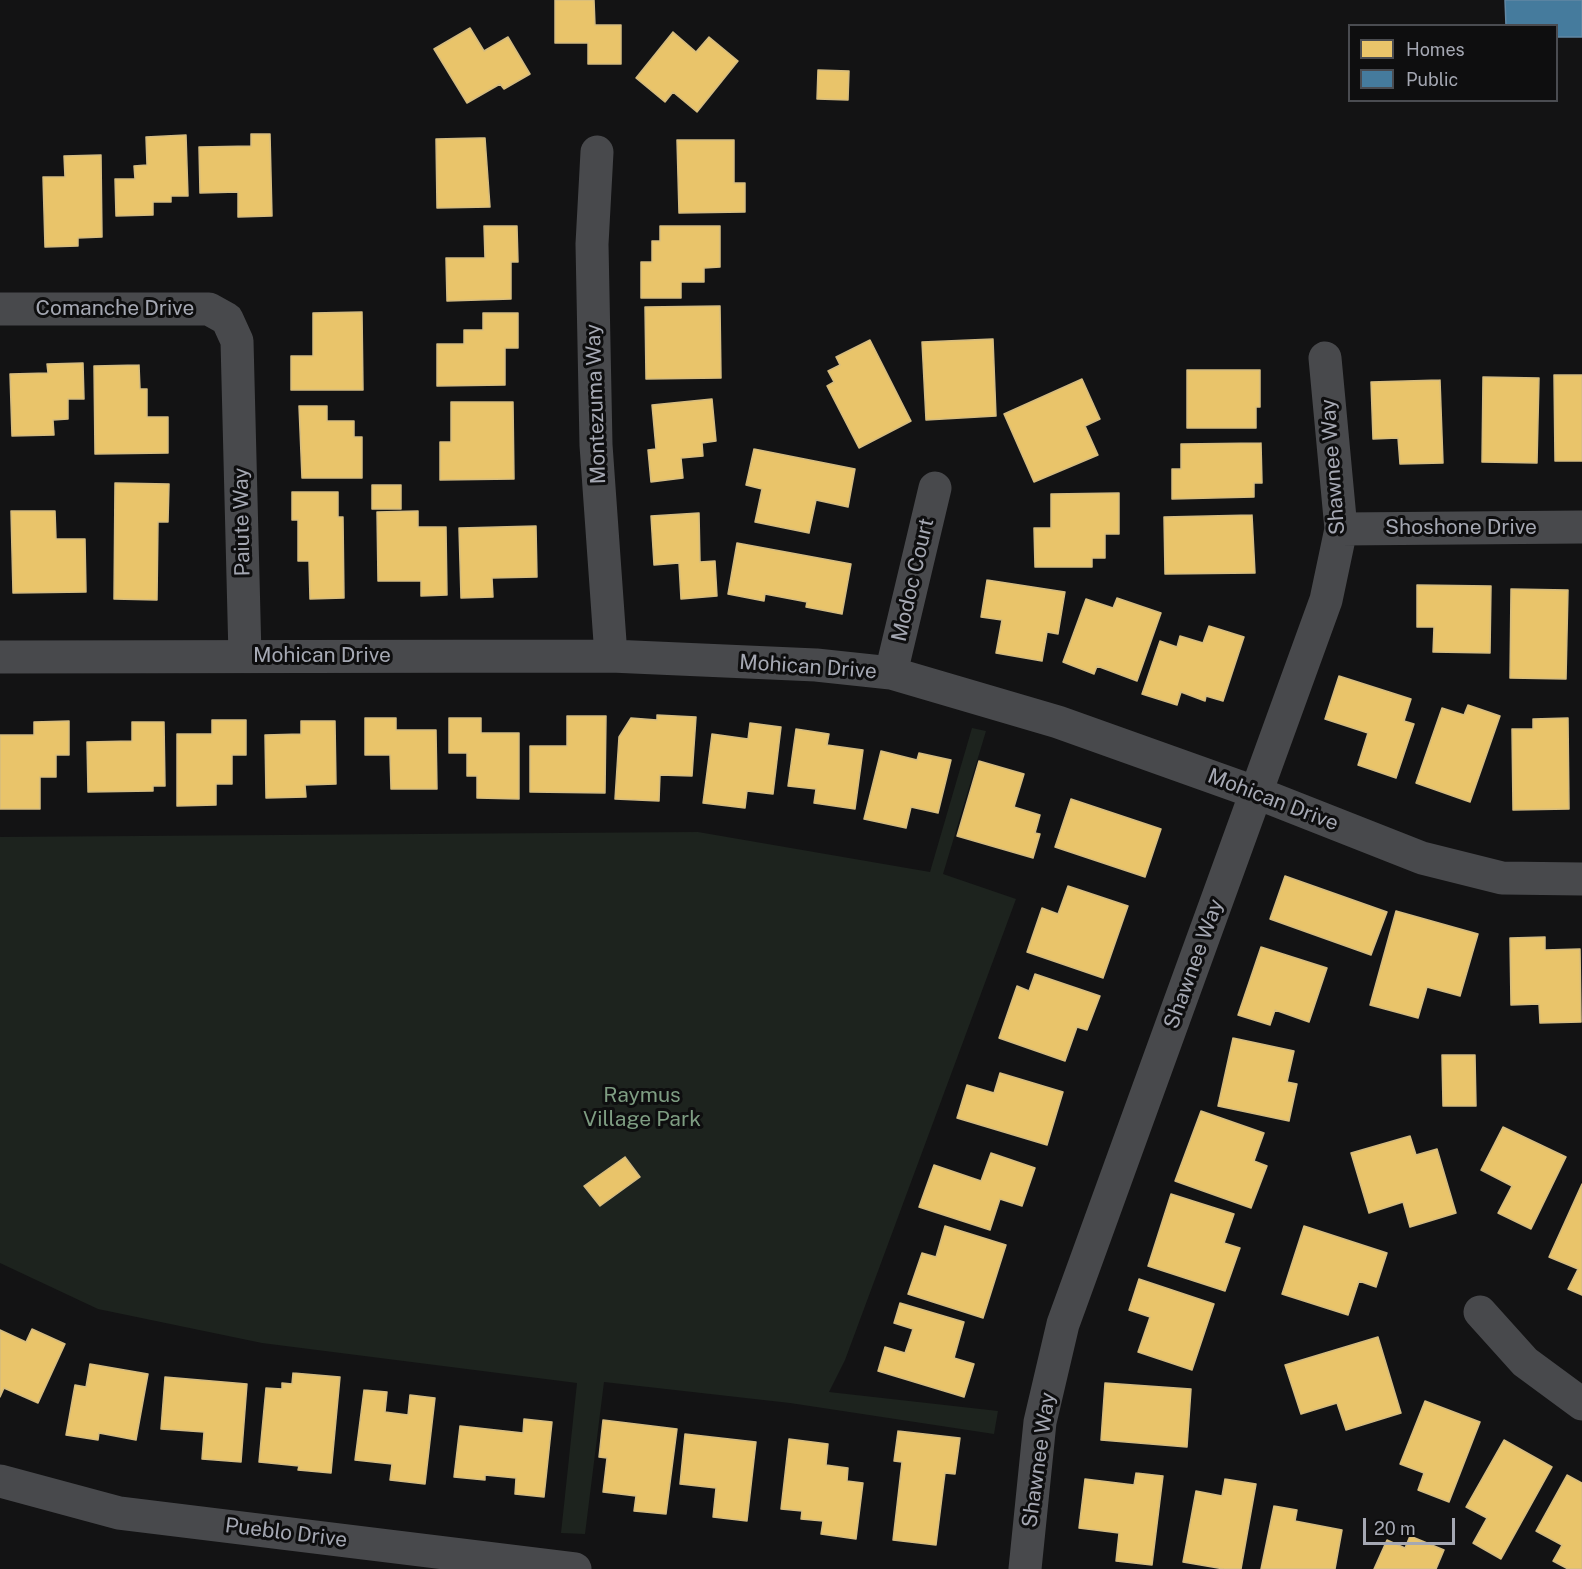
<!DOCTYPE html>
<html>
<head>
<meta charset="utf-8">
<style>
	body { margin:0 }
	#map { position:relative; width:1582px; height:1569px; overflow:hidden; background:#131314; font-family:"Public Sans",sans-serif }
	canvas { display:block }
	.legend { position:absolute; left:1348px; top:24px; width:210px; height:78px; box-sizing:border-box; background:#0e0e0f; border:2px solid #4a4c51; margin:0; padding:8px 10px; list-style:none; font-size:18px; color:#a5a8b3 }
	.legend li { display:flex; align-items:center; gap:12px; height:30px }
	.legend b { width:30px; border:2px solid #4a4c51 }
	.scale { position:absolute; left:1363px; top:1518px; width:92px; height:27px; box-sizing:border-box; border:3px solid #a5a8b3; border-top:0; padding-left:8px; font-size:18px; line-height:21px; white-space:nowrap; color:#a5a8b3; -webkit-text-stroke:4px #0e0e0f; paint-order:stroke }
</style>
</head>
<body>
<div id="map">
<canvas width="1582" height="1569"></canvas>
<ul class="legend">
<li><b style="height:16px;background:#e9c46a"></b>Homes</li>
<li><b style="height:16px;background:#457b9d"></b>Public</li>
</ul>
<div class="scale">20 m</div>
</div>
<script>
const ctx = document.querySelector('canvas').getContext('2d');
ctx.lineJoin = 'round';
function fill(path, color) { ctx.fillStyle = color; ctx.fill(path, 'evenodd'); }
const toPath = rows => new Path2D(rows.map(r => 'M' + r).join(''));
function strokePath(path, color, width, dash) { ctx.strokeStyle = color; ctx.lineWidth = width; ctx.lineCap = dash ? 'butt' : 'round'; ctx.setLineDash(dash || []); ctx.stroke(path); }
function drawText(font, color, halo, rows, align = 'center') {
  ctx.font = font + ' "Public Sans",sans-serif'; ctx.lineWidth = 6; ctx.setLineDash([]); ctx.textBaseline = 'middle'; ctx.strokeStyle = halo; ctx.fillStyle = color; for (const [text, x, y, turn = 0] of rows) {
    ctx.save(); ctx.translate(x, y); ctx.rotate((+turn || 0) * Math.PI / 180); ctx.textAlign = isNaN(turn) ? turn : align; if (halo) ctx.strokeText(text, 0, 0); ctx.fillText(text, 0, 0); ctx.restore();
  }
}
fill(toPath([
	[972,728,986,731,943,874,1016,899,845,1360,829,1392,998,1411,994,1434,790,1403,604,1382,585,1534,561,1533,577,1383,262,1343,98,1309,0,1263,0,837,698,832,930,872]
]), '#1d231e');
const homes = toPath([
	[555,0,594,0,595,25,621,25,621,64,588,64,588,43,555,43,555,0],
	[470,28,484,51,508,37,530,74,504,89,500,84,467,103,434,49,470,28],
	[673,32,696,52,709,37,738,61,697,112,673,92,665,102,636,78,673,32],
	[818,70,849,71,848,100,817,99,818,70],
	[251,134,270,134,272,216,238,217,238,192,200,193,199,147,251,146,251,134],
	[186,135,188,196,171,196,171,202,153,202,153,215,116,216,115,179,135,179,134,166,147,165,146,137,186,135],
	[480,138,485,138,490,207,437,208,436,139,480,138],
	[677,140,734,140,734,183,745,183,745,212,679,213,677,140],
	[101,155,102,237,78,238,78,246,45,247,43,177,65,177,64,156,101,155],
	[484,226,517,226,518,262,511,262,511,299,447,301,446,258,485,258,484,226],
	[660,226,720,226,720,267,704,268,704,282,681,282,681,298,641,298,641,262,652,262,652,241,660,241,660,226],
	[720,306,721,378,646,379,645,307,720,306],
	[362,312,363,390,291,390,291,356,313,356,313,313,362,312],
	[483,313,518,313,518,348,505,348,505,385,437,386,437,344,464,344,464,330,483,330,483,313],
	[993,339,996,416,926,420,922,342,993,339],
	[870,340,911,421,859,448,827,386,834,382,828,371,840,365,836,357,870,340],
	[83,363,84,399,68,399,68,419,53,420,54,435,12,436,10,374,48,373,47,364,83,363],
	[139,365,140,389,147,389,147,417,168,417,168,453,95,454,94,366,139,365],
	[1187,370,1260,370,1260,407,1256,407,1256,428,1187,428,1187,370],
	[1554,375,1582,375,1582,461,1555,461,1554,375],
	[1483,377,1539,378,1537,463,1482,462,1483,377],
	[1082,379,1100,419,1085,426,1098,455,1034,482,1004,414,1082,379],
	[1440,380,1443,463,1400,464,1398,438,1373,439,1371,382,1440,380],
	[712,399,716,441,702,443,703,456,681,458,683,478,651,482,648,450,656,449,652,405,712,399],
	[451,402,513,402,514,479,440,480,440,442,451,442,451,402],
	[299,406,327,406,327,421,354,421,354,437,362,437,362,478,302,478,299,406],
	[1261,443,1262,483,1254,483,1254,497,1172,499,1172,469,1181,469,1181,444,1261,443],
	[754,449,855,469,848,507,816,500,809,533,755,522,762,489,746,485,754,449],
	[115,483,169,484,168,522,158,522,157,600,114,599,115,483],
	[372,485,401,485,401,509,372,509,372,485],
	[292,492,338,492,338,517,343,517,344,598,310,599,309,561,298,561,298,520,292,520,292,492],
	[1119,493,1119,534,1105,534,1105,558,1092,558,1092,567,1035,567,1034,528,1051,528,1051,494,1119,493],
	[11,511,55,511,56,539,85,539,86,592,13,593,11,511],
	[418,511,418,527,446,527,447,595,421,596,421,581,378,581,377,512,418,511],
	[699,513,700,562,715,561,717,596,681,599,679,563,654,565,651,516,699,513],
	[1252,515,1255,573,1165,574,1164,517,1252,515],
	[536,526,537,577,492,578,493,597,461,598,459,528,536,526],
	[737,543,851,564,842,614,806,607,807,602,765,594,764,601,728,594,737,543],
	[987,580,1065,592,1058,634,1047,632,1042,661,996,653,1002,620,981,617,987,580],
	[1417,585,1491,586,1490,653,1433,652,1434,627,1417,627,1417,585],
	[1511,589,1568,590,1566,679,1510,678,1511,589],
	[1117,598,1161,613,1137,681,1097,666,1094,674,1063,662,1086,599,1113,608,1117,598],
	[1209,626,1244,637,1223,701,1206,696,1205,701,1181,692,1177,705,1142,694,1160,641,1177,647,1180,636,1203,643,1209,626],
	[1339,676,1411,699,1404,721,1414,724,1396,778,1358,765,1368,733,1325,719,1339,676],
	[1468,705,1500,716,1470,802,1416,783,1442,708,1464,715,1468,705],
	[657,715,696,717,692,776,660,775,659,801,615,799,619,737,631,718,657,720,657,715],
	[567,716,606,716,605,793,530,792,530,746,567,746,567,716],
	[365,718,396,718,396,730,436,730,437,789,391,789,390,755,365,755,365,718],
	[449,718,481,718,481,733,519,733,519,799,477,798,477,776,467,776,467,753,449,753,449,718],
	[1568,718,1569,809,1513,810,1512,729,1533,729,1533,719,1568,718],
	[212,720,246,720,246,755,232,755,232,784,216,784,216,805,177,806,177,734,212,734,212,720],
	[69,721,69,755,56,755,56,777,40,777,40,809,0,809,0,735,34,735,34,722,69,721],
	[301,721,335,721,336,784,305,785,306,797,266,798,265,735,301,734,301,721],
	[132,722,164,722,165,786,153,786,153,791,88,792,87,742,132,741,132,722],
	[750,723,781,727,773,794,747,791,745,808,703,803,712,734,748,739,750,723],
	[796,729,829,734,827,745,863,750,855,809,814,803,816,789,788,786,796,729],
	[881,751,917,760,919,753,951,760,938,813,911,807,906,828,864,819,881,751],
	[979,761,1024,774,1014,807,1040,815,1035,833,1040,834,1033,858,957,836,979,761],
	[1071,799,1161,829,1145,877,1055,847,1071,799],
	[1285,876,1387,912,1371,955,1270,919,1285,876],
	[1068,886,1128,906,1103,978,1027,952,1042,908,1058,914,1068,886],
	[1396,911,1478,934,1460,996,1427,987,1418,1018,1370,1005,1396,911],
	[1545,937,1545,950,1580,949,1581,1022,1540,1023,1539,1004,1511,1005,1510,938,1545,937],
	[1261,947,1327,968,1309,1022,1275,1010,1270,1025,1238,1015,1261,947],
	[1035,974,1100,996,1087,1030,1077,1027,1065,1061,999,1038,1017,986,1029,991,1035,974],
	[1233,1038,1294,1051,1287,1082,1297,1084,1289,1121,1218,1106,1233,1038],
	[1442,1055,1475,1055,1476,1106,1443,1106,1442,1055],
	[1000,1073,1063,1092,1047,1145,957,1118,967,1085,994,1093,1000,1073],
	[1201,1111,1264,1133,1254,1161,1267,1166,1251,1208,1175,1181,1201,1111],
	[1503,1127,1566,1157,1531,1229,1498,1213,1512,1186,1481,1170,1503,1127],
	[1410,1136,1416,1155,1437,1149,1456,1213,1410,1227,1403,1202,1369,1213,1351,1153,1410,1136],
	[991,1153,1035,1168,1022,1206,1000,1199,990,1230,919,1207,934,1165,981,1181,991,1153],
	[625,1157,640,1177,600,1206,584,1186,625,1157],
	[1582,1184,1582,1295,1568,1289,1578,1269,1549,1257,1582,1184],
	[1171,1194,1234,1214,1224,1243,1240,1248,1225,1291,1148,1266,1171,1194],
	[945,1226,1006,1245,983,1318,908,1294,922,1253,936,1257,945,1226],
	[1304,1226,1387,1253,1376,1287,1359,1281,1348,1315,1282,1294,1304,1226],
	[1139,1279,1214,1304,1192,1370,1138,1352,1150,1317,1129,1310,1139,1279],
	[900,1303,964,1322,954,1358,974,1364,964,1397,878,1371,885,1347,905,1353,913,1329,894,1323,900,1303],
	[32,1329,65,1344,38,1403,4,1388,0,1397,0,1330,26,1342,32,1329],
	[1378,1337,1401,1413,1346,1430,1337,1403,1301,1414,1285,1365,1378,1337],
	[90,1364,148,1374,136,1440,99,1433,98,1440,66,1435,75,1385,86,1387,90,1364],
	[293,1373,340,1377,331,1473,298,1470,299,1466,259,1462,266,1388,282,1389,282,1383,292,1384,293,1373],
	[165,1377,247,1384,241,1462,202,1459,204,1432,161,1429,165,1377],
	[1105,1383,1191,1389,1187,1447,1101,1440,1105,1383],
	[364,1390,387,1392,385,1412,408,1415,410,1395,435,1398,425,1484,390,1480,392,1464,355,1460,364,1390],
	[1425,1401,1480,1422,1449,1502,1418,1490,1424,1473,1400,1464,1425,1401],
	[524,1419,552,1422,544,1497,515,1494,516,1478,485,1475,485,1480,454,1477,460,1426,523,1433,524,1419],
	[603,1420,677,1429,666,1514,634,1511,636,1496,603,1492,607,1458,599,1457,603,1420],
	[898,1431,960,1438,955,1474,945,1473,936,1545,893,1540,902,1462,894,1461,898,1431],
	[685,1434,756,1442,747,1521,713,1517,716,1488,680,1484,685,1434],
	[789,1439,828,1444,826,1465,848,1468,847,1481,863,1483,856,1539,821,1534,823,1521,801,1519,802,1511,781,1509,789,1439],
	[1504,1440,1552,1467,1501,1559,1473,1543,1487,1518,1466,1507,1504,1440],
	[1136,1473,1163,1476,1152,1565,1116,1561,1119,1533,1079,1528,1085,1479,1134,1485,1136,1473],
	[1567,1475,1582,1483,1582,1569,1568,1569,1553,1561,1562,1545,1536,1531,1567,1475],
	[1225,1479,1256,1484,1241,1569,1224,1569,1183,1562,1196,1491,1222,1496,1225,1479],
	[1274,1506,1297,1510,1295,1521,1342,1530,1335,1569,1261,1569,1274,1506],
	[1410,1536,1444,1550,1436,1569,1374,1569,1387,1540,1405,1548,1410,1536]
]);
fill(homes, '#e9c46a');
strokePath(homes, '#d5bc80', 1.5);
const public = toPath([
	[1505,0,1582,0,1582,37,1556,37,1556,26,1506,26,1505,0]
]);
fill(public, '#457b9d');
strokePath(public, '#6288a4', 1.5);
strokePath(toPath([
	[597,152,592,244,596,445,611,656],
	[0,309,209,309,227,319,237,341,245,656],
	[1341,529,1582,527],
	[0,657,611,656,816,665,891,673,1058,722,1257,793,1422,858,1502,878,1582,879],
	[891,673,935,488],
	[1480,1312,1525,1362,1582,1404],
	[0,1481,119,1513,575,1569],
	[1025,1569,1040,1422,1063,1324,1326,600,1341,529,1325,358]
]), '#48494c', 33);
drawText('21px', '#a5a8b3', '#0e0e0f', [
	["Comanche Drive",115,309],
	["Montezuma Way",596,404,-92],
	["Shawnee Way",1333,467,-94],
	["Paiute Way",242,522,-91],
	["Shoshone Drive",1461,528],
	["Modoc Court",913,580,-77],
	["Mohican Drive",322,656],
	["Mohican Drive",808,667,4],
	["Mohican Drive",1273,800,21],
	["Shawnee Way",1194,964,-70],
	["Shawnee Way",1039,1460,-82],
	["Pueblo Drive",286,1533,7]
]);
drawText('21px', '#7e9d82', '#0e0e0f', [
	["Raymus",642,1096],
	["Village Park",642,1120]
]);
</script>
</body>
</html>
